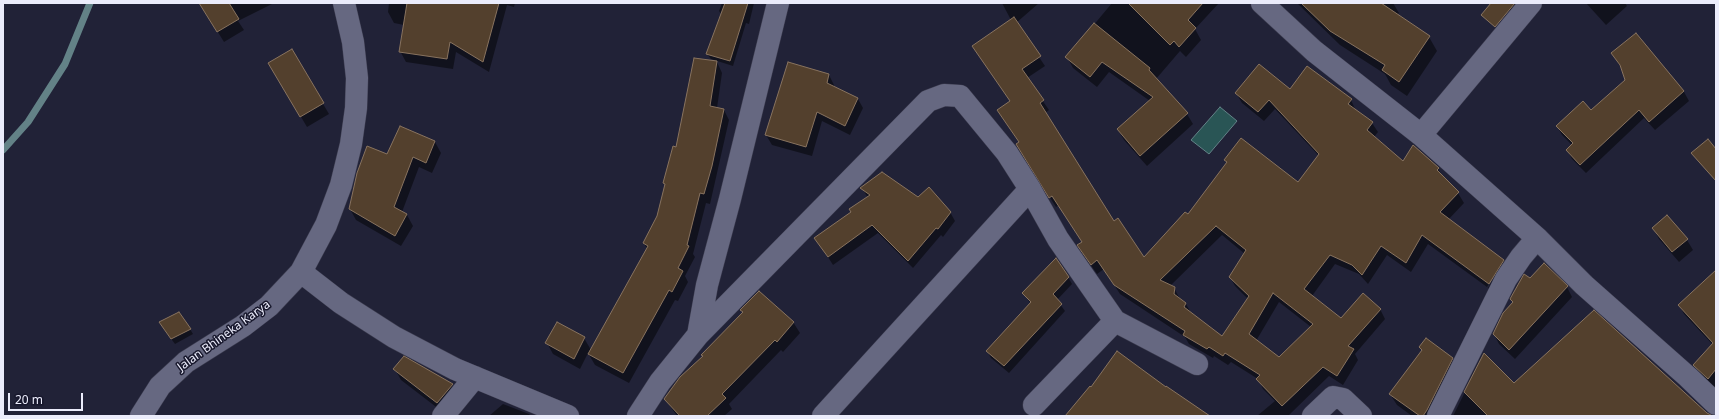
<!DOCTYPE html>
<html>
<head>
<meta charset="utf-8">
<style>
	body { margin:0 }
	#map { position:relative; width:1719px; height:419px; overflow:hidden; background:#212237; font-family:"Noto Sans",sans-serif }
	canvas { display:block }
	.frame { position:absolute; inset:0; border:4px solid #ebecfb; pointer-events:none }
	.scale { position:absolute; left:8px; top:393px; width:75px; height:18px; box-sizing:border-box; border:2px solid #ebecfb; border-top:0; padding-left:5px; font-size:12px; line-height:14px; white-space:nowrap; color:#ebecfb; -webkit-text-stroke:3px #18182d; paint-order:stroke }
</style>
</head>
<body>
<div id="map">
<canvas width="1719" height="419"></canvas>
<div class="frame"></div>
<div class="scale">20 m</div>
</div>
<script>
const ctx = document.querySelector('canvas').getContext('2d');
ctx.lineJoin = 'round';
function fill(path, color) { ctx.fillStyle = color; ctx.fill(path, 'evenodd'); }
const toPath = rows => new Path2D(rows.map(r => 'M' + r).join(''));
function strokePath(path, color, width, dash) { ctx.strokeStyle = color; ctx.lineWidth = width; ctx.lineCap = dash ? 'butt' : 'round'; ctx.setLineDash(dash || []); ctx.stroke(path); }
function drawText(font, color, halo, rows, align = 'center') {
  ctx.font = font + ' "Noto Sans",sans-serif'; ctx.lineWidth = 3; ctx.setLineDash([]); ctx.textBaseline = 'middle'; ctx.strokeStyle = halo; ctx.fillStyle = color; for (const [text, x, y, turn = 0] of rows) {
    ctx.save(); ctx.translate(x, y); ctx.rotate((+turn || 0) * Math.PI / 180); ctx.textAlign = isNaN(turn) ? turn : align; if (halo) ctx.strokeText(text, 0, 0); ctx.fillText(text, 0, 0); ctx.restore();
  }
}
const water = toPath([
	[1220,107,1237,121,1209,154,1191,140,1220,107]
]);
fill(water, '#295555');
strokePath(water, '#638287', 1);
fill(toPath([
	[200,3,274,3,238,21,244,30,224,42],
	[389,3,515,3,514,7,507,5,489,72,456,52,453,69,406,62,400,51,404,25,394,23,388,12],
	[722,3,754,3,749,24,746,23,733,66,711,59,707,54,722,15,719,11],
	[1002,3,1039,3,1016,23,1045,66,1027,78,1049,110,1045,113,1114,223,1144,259,1188,215,1227,163,1225,160,1299,183,1319,156,1275,109,1264,121,1242,103,1236,93,1290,91,1307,68,1351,100,1356,111,1372,123,1378,132,1374,137,1403,163,1438,168,1443,178,1458,193,1464,203,1448,220,1503,260,1509,270,1495,293,1488,288,1503,263,1501,263,1487,287,1428,244,1411,272,1387,255,1368,284,1359,274,1335,264,1312,296,1341,319,1380,309,1385,319,1355,354,1358,360,1343,385,1329,376,1289,415,1290,416,1257,416,1275,401,1263,389,1258,379,1231,362,1228,365,1214,356,1213,358,1189,344,1185,337,1120,294,1104,269,1097,274,1084,255,1083,243,1059,205,1056,207,1022,154,1019,143,998,111,1011,102,1011,20],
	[1222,235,1245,254,1230,277,1235,286,1248,299,1223,338,1191,313,1186,304,1180,299,1174,288,1170,286],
	[1279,302,1311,327,1279,358,1256,341],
	[1112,3,1219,3,1195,29,1201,40,1186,57,1180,51,1156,79,1187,114,1193,124,1147,166,1124,140,1118,130,1150,101,1109,72,1097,87,1073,68,1067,57],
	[1297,3,1393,3,1399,13,1397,15,1429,37,1437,51,1407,96,1391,85,1385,74,1340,45],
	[1502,3,1529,3,1518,16],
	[1586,3,1625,3,1627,6,1606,25],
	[1636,34,1684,92,1689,101,1655,130,1644,118,1586,173,1572,159,1567,150,1572,145,1562,135,1557,126,1591,111,1626,80,1622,69,1612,53],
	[291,50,329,114,307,127,269,63],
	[717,62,722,73,717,108,724,110,729,120,710,204,706,203,693,254,695,257,685,276,688,282,678,301,675,300,629,383,595,365,588,353,580,369,553,354,547,343,584,338,591,350,647,249,644,243,658,216,666,186,664,183,677,149],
	[829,75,834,85,834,87,858,99,863,108,850,135,822,121,812,156,772,145,766,135],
	[401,127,435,142,441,153,432,173,419,167,402,212,407,215,413,226,401,246,356,220,350,209,388,155],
	[862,188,918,199,950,212,955,221,943,237,941,235,913,268,878,233,833,265,821,246,852,212,868,198],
	[1653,228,1687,240,1693,250,1679,262,1659,239],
	[1716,271,1716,385,1714,387,1700,375,1694,365,1713,345,1684,314,1679,305],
	[1068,277,1072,284,1057,300,1065,311,1009,373,991,358,987,351,1031,304,1023,293],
	[1530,280,1567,287,1572,297,1515,359,1499,344,1494,334,1513,303,1511,299],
	[742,310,793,322,800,333,783,352,781,350,729,404,732,409,724,416,677,416,665,399,744,313],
	[163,328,190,329,193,334,175,344],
	[1484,354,1514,384,1707,414,1711,416,1453,416],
	[1452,359,1458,369,1435,416,1412,416,1397,405,1390,394],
	[395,369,452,385,459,395,444,413,401,380],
	[503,404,529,414,531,416,489,416]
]), '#0007');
strokePath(toPath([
	[3,150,28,122,65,64,90,3]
]), '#638287', 7);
const building = toPath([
	[199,3,229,3,239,19,217,32,199,3],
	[407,3,499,3,483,62,450,42,447,59,399,52,407,3],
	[725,3,748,3,730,61,706,54,725,3],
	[1128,3,1203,3,1188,20,1196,28,1179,47,1174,41,1170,45,1128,3],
	[1301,3,1381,3,1430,36,1399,82,1382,70,1385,65,1330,31,1301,3],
	[1491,3,1515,3,1495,27,1481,15,1491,3],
	[1014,17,1041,56,1022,69,1044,100,1040,103,1114,221,1118,218,1144,257,1185,212,1188,214,1227,162,1224,160,1241,138,1298,182,1319,154,1269,100,1258,112,1235,93,1259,64,1290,89,1307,66,1352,99,1348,104,1373,122,1367,130,1403,161,1413,145,1439,168,1437,170,1459,192,1440,212,1504,260,1489,284,1422,235,1406,263,1381,246,1362,275,1352,265,1330,255,1304,289,1341,318,1363,293,1381,309,1348,346,1354,349,1337,376,1323,367,1282,406,1256,379,1260,375,1225,353,1223,356,1209,347,1207,349,1183,335,1185,331,1114,285,1097,260,1091,265,1077,245,1082,242,1052,196,1049,198,1016,144,1019,142,997,110,1010,101,972,46,1014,17],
	[1216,226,1246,250,1229,277,1249,296,1222,336,1184,307,1186,303,1174,294,1175,287,1160,280,1216,226],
	[1273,293,1313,324,1279,357,1249,334,1273,293],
	[1094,23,1150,68,1149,70,1188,113,1140,156,1117,129,1153,97,1102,62,1090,77,1065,57,1094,23],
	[1636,33,1684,91,1649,122,1639,110,1580,165,1566,150,1573,143,1556,126,1583,101,1591,110,1625,80,1620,65,1611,53,1636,33],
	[292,49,324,103,300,117,268,63,292,49],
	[694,58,717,61,710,106,724,109,712,166,704,194,700,193,687,245,689,246,678,268,683,271,672,292,669,290,623,373,588,354,648,246,643,243,657,216,665,184,663,183,673,146,676,147,694,58],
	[788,62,829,74,827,83,858,98,845,126,817,112,806,147,765,135,788,62],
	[400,126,435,141,426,163,413,157,394,207,407,214,395,236,349,209,357,173,367,146,387,154,400,126],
	[1708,139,1716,149,1716,181,1691,153,1708,139],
	[882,172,918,197,929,187,951,212,938,229,936,228,908,261,872,225,828,257,814,238,851,212,849,209,870,195,860,188,882,172],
	[1667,215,1688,239,1672,252,1652,228,1667,215],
	[1056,258,1069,277,1053,294,1062,304,1004,366,986,351,1031,302,1022,293,1056,258],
	[1544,263,1568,286,1509,350,1493,334,1503,313,1513,302,1510,299,1524,274,1530,278,1544,263],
	[1716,270,1716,369,1708,379,1693,365,1713,343,1678,305,1716,270],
	[759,291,794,322,777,342,775,340,722,394,726,398,707,416,680,416,664,399,680,377,703,356,701,355,743,312,740,310,759,291],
	[1594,310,1707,413,1713,416,1488,416,1464,392,1484,353,1514,383,1594,310],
	[179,312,191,329,171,339,159,322,179,312],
	[557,322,585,337,574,359,545,343,557,322],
	[1426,338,1453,358,1427,410,1423,416,1420,416,1389,394,1422,350,1419,347,1426,338],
	[1117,351,1166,387,1166,386,1210,416,1065,416,1090,386,1091,387,1117,351],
	[404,356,453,384,437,403,393,369,404,356]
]);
fill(building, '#53402d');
strokePath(building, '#88735f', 1);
const minor = toPath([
	[1262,3,1314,51,1421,135,1537,238,1584,285,1688,377,1716,404],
	[1421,135,1531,3],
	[301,272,341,303,394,337,455,369,568,416],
	[698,335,928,101,944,95,960,96,1007,153,1030,189,1058,239,1115,321,1197,364],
	[1034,405,1115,321],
	[141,416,160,386,186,362,243,326,269,306,301,272,326,225,341,185,351,144,356,108,357,78,353,42,344,3],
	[443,416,475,377],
	[638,416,660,382,698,335,707,285,730,199,778,3],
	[823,416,1030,189],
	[1313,416,1333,397,1343,399,1361,416],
	[1438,416,1506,279,1521,257,1537,238]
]);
strokePath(minor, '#3c3c4f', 23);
strokePath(minor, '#666881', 22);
drawText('12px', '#ebecfb', '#18182d', [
	["Jalan Bhineka Karya",224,336,-36]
]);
</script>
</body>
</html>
